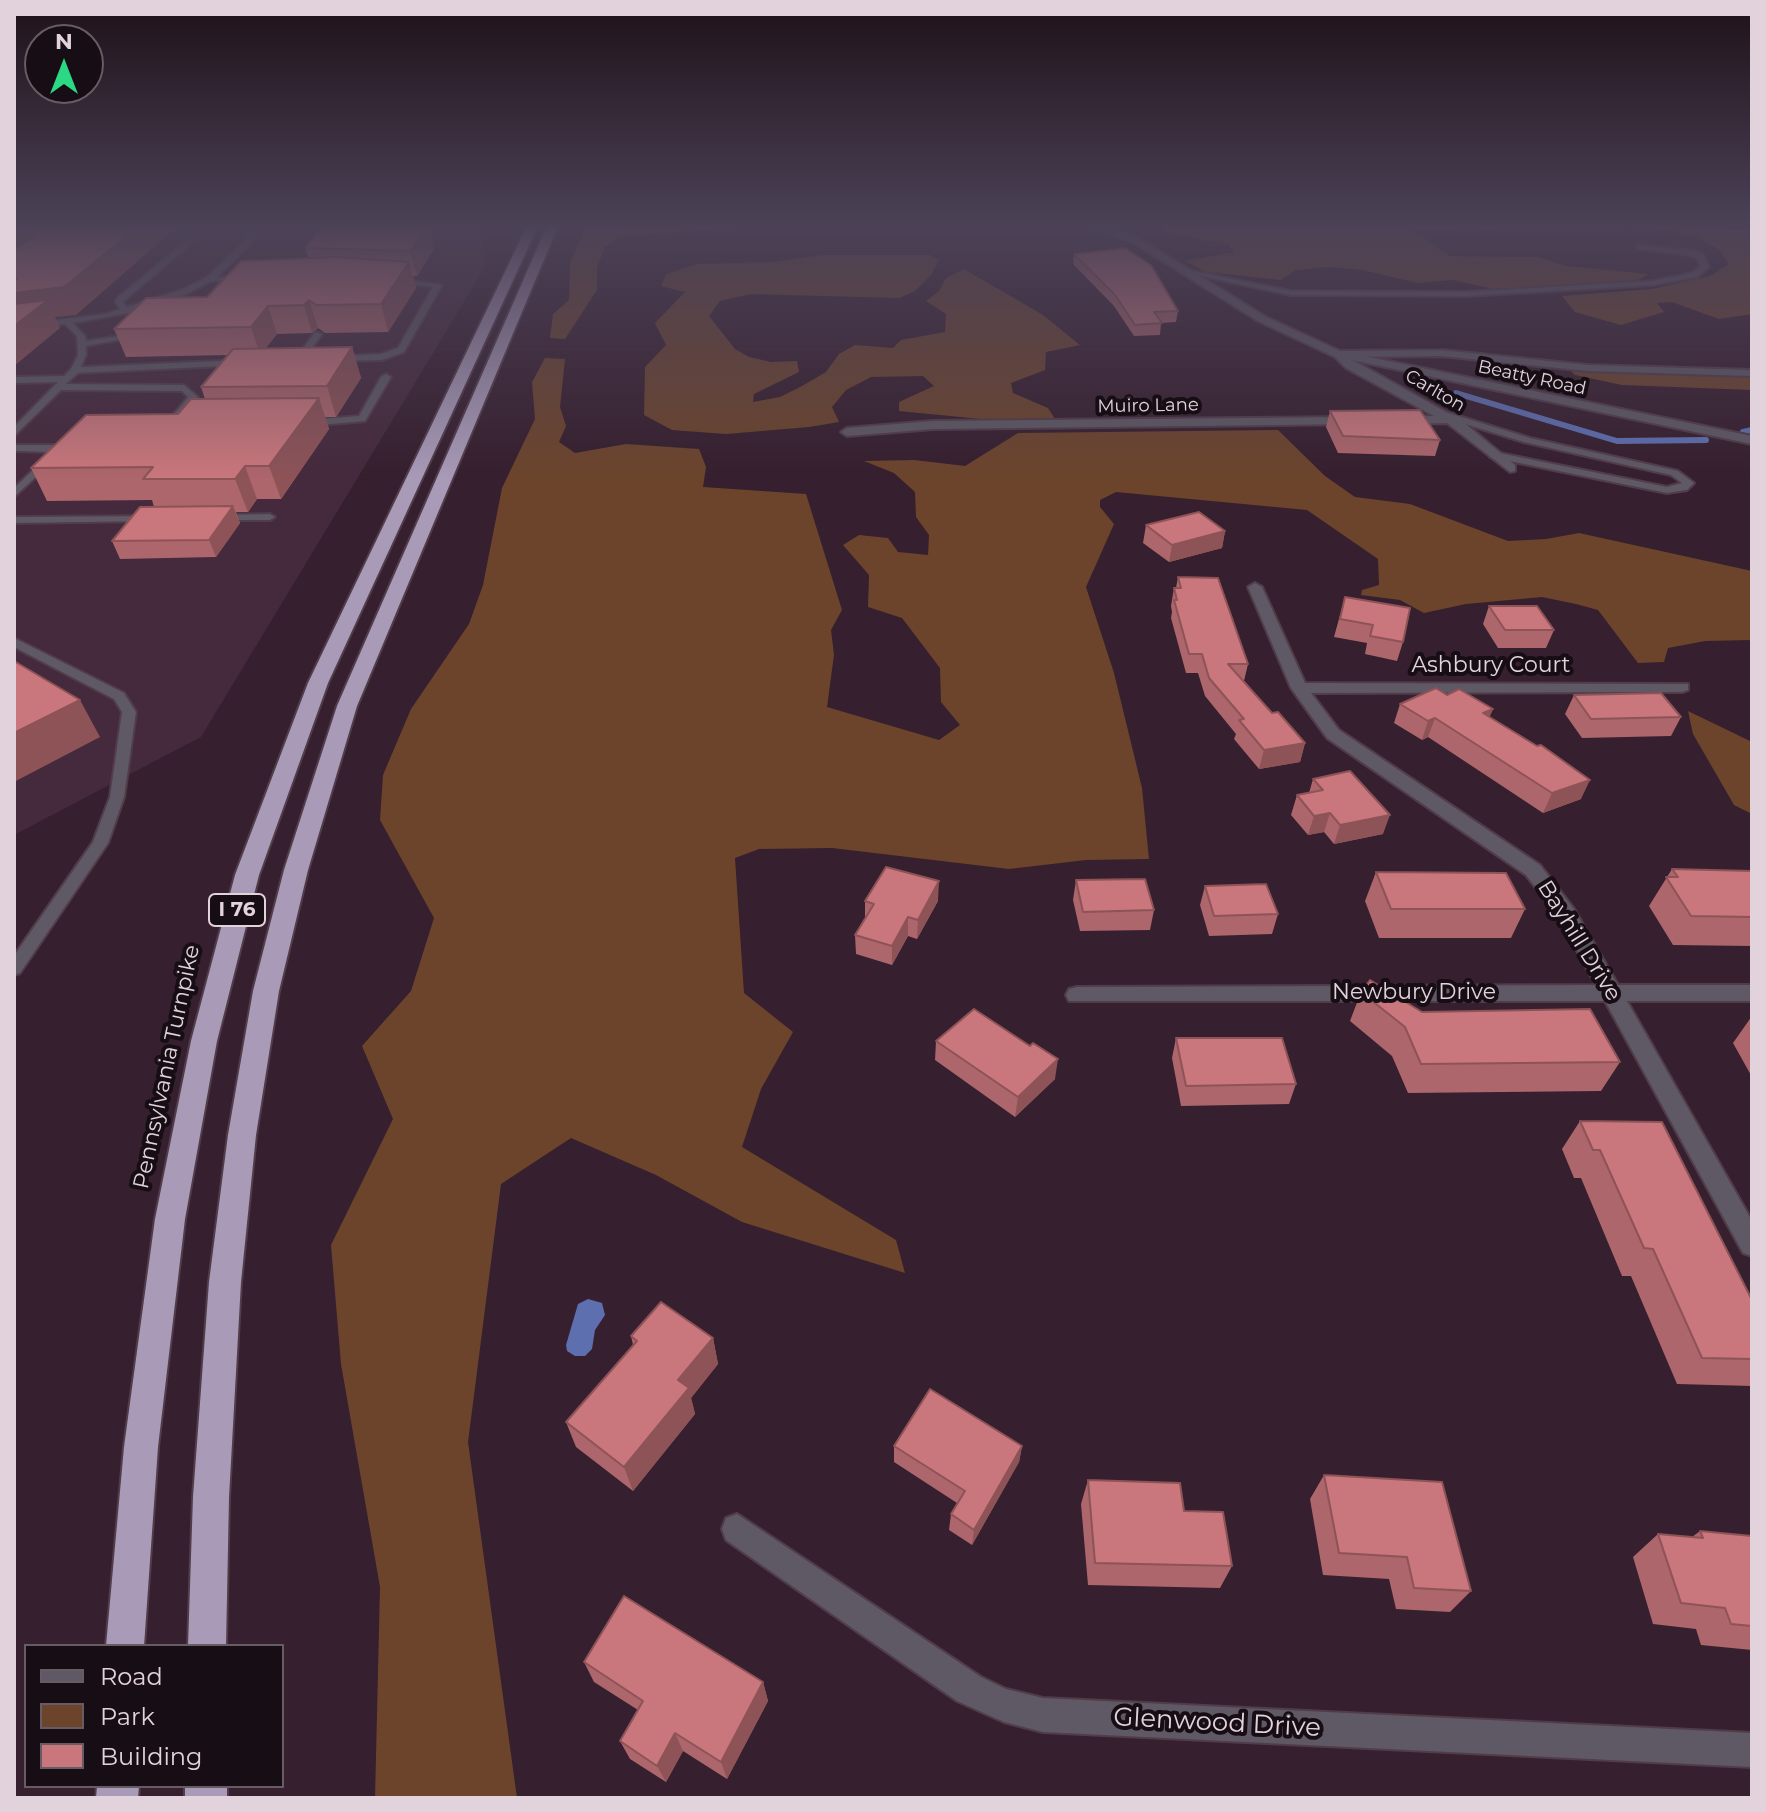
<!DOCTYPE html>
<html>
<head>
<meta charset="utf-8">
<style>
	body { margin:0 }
	#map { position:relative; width:1766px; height:1812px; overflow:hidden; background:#361f2e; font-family:Montserrat,sans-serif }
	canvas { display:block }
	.frame { position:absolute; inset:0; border:16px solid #e1d2db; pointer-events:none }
	.legend { position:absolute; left:24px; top:1644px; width:260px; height:144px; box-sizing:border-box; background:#170d14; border:2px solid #685c64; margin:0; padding:10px 14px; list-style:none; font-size:24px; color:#e1d2db }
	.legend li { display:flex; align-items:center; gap:16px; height:40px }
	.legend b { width:40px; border:2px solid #685c64 }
	.north { position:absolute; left:24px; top:24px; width:80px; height:80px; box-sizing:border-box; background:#170d14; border:2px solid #685c64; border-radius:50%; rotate:0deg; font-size:22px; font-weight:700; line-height:32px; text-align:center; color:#e1d2db }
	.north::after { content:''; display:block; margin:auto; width:28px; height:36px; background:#2dd884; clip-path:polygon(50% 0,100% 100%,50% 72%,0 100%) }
</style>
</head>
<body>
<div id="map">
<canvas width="1766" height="1812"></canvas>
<div class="frame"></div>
<ul class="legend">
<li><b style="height:10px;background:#5e5964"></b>Road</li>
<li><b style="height:22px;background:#6c442c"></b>Park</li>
<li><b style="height:22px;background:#c9777c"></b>Building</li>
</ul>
<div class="north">N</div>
</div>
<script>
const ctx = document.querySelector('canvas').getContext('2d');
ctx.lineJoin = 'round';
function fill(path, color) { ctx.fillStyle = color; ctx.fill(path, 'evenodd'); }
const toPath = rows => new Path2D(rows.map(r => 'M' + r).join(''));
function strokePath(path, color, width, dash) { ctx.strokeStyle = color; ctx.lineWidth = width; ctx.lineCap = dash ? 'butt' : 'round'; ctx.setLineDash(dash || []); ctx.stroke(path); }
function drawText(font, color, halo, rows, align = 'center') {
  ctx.font = font + ' Montserrat,sans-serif'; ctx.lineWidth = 8; ctx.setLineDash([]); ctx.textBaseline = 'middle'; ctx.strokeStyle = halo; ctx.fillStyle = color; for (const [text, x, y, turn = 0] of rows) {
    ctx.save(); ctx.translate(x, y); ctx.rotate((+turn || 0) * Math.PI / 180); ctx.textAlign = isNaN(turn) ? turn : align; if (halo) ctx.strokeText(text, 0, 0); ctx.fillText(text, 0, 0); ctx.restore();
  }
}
fill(toPath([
	[14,227,480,227,485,267,201,737,14,835]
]), '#45293c');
fill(toPath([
	[1702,226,1734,230,1752,227,1752,314,1719,319,1672,302,1657,303,1664,312,1621,325,1575,312,1562,296,1652,289,1710,276,1729,264,1720,251,1703,240,1669,230,1633,227,1412,230,1450,256,1539,257,1566,266,1649,274,1635,282,1518,289,1493,289,1453,280,1418,283,1362,270,1329,267,1296,270,1281,280,1206,272,1185,261,1234,252,1228,244,1168,233,1157,227],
	[585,227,585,226,1052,227,740,227,619,237,605,247,597,267,597,290,585,308,565,339,550,338,553,314,569,300,570,263],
	[822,255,930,255,939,260,931,275,915,291,899,298,750,294,720,301,709,316,735,349,749,357,771,362,797,361,799,372,754,394,753,402,780,397,802,386,826,372,839,354,855,345,893,348,901,340,945,332,946,314,926,301,939,291,946,278,964,269,1043,315,1080,345,1046,352,1045,370,1011,383,1013,393,1048,408,1055,419,991,420,899,411,899,402,934,386,923,376,871,377,846,390,832,407,839,422,809,427,726,434,672,430,644,415,645,367,666,345,655,323,685,292,661,286,666,274,697,264,773,262],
	[545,358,565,359,560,407,566,426,559,442,575,453,626,444,699,449,706,467,703,487,806,494,842,610,831,630,834,655,827,707,939,740,960,725,941,702,940,668,902,618,868,607,869,575,843,545,859,535,888,538,898,552,928,555,929,535,916,517,915,492,894,473,864,461,914,460,965,466,1018,433,1278,430,1325,476,1355,497,1410,504,1508,541,1546,539,1579,533,1752,571,1752,640,1705,641,1668,648,1664,662,1638,663,1598,610,1576,604,1542,597,1466,604,1424,613,1400,600,1361,595,1362,590,1379,585,1378,559,1307,510,1116,492,1100,500,1100,507,1114,524,1086,587,1114,673,1142,788,1149,859,1086,860,1009,869,832,848,759,849,735,858,744,993,793,1032,761,1089,742,1147,896,1240,905,1273,742,1222,656,1175,571,1138,501,1184,468,1442,517,1798,375,1798,380,1587,341,1364,331,1245,393,1119,362,1046,411,991,434,918,380,820,383,775,411,709,469,624,483,585,502,488,535,419,532,382],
	[1571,371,1752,375,1752,390,1622,385,1575,375],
	[1688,711,1752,742,1752,814,1734,805,1693,734]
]), '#6c442c');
fill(toPath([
	[588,1299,602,1303,605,1315,595,1330,592,1349,585,1356,575,1356,567,1351,566,1345,578,1304]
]), '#5e6fb0');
strokePath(toPath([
	[1456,393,1617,441,1706,440],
	[1743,432,1752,430]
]), '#5e6fb0', 6);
const service = toPath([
	[253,226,260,226,250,245,217,277,244,277,247,281,211,281,187,294,129,313,73,323,85,336,86,341,132,334,136,337,86,346,86,355,81,367,242,360,245,361,245,365,78,373,66,384,184,385,198,397,178,418,173,415,188,397,182,391,61,390,14,436,14,427,58,382,14,383,14,377,64,376,71,369,78,355,77,336,65,324,14,331,14,325,106,314,120,309,115,302,118,297,190,238,193,242,123,302,127,307,181,290,207,277,244,242,253,226],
	[283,226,347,226,348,227,344,229,283,226],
	[1636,245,1695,251,1703,255,1709,267,1697,277,1653,285,1466,296,1291,295,1183,272,1187,270,1291,291,1466,292,1653,281,1692,273,1701,266,1697,258,1690,255,1639,249,1636,245],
	[392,278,442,285,404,352,382,360,334,361,334,357,337,356,381,354,398,348,433,287,395,282,392,278],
	[315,332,322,334,302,362,296,362,295,360,315,332],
	[386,374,391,377,365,421,308,426,303,423,308,420,359,416,381,377,386,374],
	[1442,411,1530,438,1678,471,1694,483,1687,490,1667,493,1490,457,1489,455,1494,452,1667,487,1682,483,1671,475,1524,442,1439,416,1437,414,1442,411],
	[14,445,53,445,63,452,14,497,14,488,52,452,14,451,14,445],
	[216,515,270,514,275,517,270,520,212,520,211,518,216,515],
	[156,516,157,518,152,521,14,523,14,517,156,516],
	[14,638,124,693,136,712,124,797,108,843,20,973,14,975,14,956,93,842,110,797,122,712,114,699,14,647,14,638]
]);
const minor = toPath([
	[1441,350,1588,365,1752,370,1752,376,1588,371,1441,356,1347,357,1462,421,1515,465,1515,471,1510,472,1447,423,1398,424,1398,418,1402,417,1434,416,1346,368,1332,354,1337,351,1441,350],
	[1354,417,1358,418,1358,424,933,429,847,436,841,432,847,428,933,421,1354,417],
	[1255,583,1262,587,1305,683,1688,684,1688,690,1682,692,1311,693,1339,730,1540,865,1574,909,1618,985,1752,985,1752,1001,1627,1001,1752,1221,1752,1256,1743,1253,1605,1001,1069,1001,1066,995,1069,989,1077,987,1596,985,1559,918,1526,875,1327,738,1291,688,1248,587,1255,583],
	[737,1514,981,1677,1006,1689,1043,1698,1752,1733,1752,1767,1043,1732,1004,1722,957,1701,726,1540,722,1529,726,1518,737,1514]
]);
const tertiary = toPath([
	[1093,226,1106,226,1143,241,1266,317,1340,351,1752,436,1752,444,1333,356,1258,321,1137,245,1093,226]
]);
const motorway = toPath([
	[527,226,538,226,328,683,259,875,217,1041,185,1219,158,1447,144,1646,106,1646,124,1447,155,1219,191,1041,235,875,308,683,527,226],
	[547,226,558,226,357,706,308,870,279,991,256,1135,241,1282,229,1497,226,1646,188,1646,193,1497,209,1282,228,1135,253,991,284,870,337,706,547,226],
	[97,1786,139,1786,138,1798,96,1798,97,1786],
	[185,1786,227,1786,227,1798,185,1798,185,1786]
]);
strokePath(service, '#513c4a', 4);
strokePath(minor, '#513c4a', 4);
strokePath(tertiary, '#513c4a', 4);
strokePath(motorway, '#513c4a', 4);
fill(service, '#5e5964');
fill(minor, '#5e5964');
fill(tertiary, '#5e5964');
fill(motorway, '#a99bb8');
fill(toPath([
	[429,226,434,249,417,276,413,276,416,288,388,332,325,333,318,328,312,333,277,334,265,349,352,347,361,378,336,417,325,417,329,429,281,499,257,499,248,512,236,512,240,523,216,557,120,559,112,541,154,507,152,500,47,501,31,468,178,414,205,399,201,387,228,355,126,357,114,329,207,297,308,258,305,248],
	[1074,254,1178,311,1176,322,1161,323,1160,335,1134,336,1114,306,1073,264],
	[1330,411,1440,440,1435,456,1338,453,1326,427],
	[1146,525,1225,531,1222,548,1169,562,1143,543],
	[1178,577,1248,664,1244,681,1272,713,1305,743,1300,762,1259,769,1234,739,1236,734,1205,696,1198,673,1186,673,1171,618,1172,612,1171,606,1174,588,1176,588],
	[1345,597,1403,642,1397,661,1365,654,1367,643,1334,637],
	[1489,606,1554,630,1546,648,1498,648,1483,624],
	[1447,695,1493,709,1489,717,1581,799,1543,813,1428,737,1422,740,1394,723,1400,704],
	[1574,695,1681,717,1671,736,1582,738,1565,714],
	[1313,779,1383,834,1334,844,1324,832,1308,835,1291,815,1297,795,1309,793],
	[1672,869,1752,871,1752,946,1673,945,1649,906],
	[1376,872,1525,909,1511,938,1379,938,1365,901],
	[1076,880,1154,910,1150,930,1080,931,1073,900],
	[1205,886,1278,914,1272,934,1209,936,1200,905],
	[865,901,938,901,917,939,908,936,892,965,856,954,855,935,865,918],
	[1361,992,1422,1012,1620,1062,1601,1091,1408,1093,1392,1056,1350,1021],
	[1752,1016,1752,1077,1733,1043],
	[1176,1038,1296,1084,1289,1104,1181,1106,1172,1058],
	[936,1041,1055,1079,1015,1117,935,1060],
	[1580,1121,1752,1300,1752,1386,1677,1384,1631,1276,1622,1276,1581,1178,1574,1178,1562,1149],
	[631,1336,713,1338,718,1364,691,1398,695,1414,633,1491,576,1447,566,1422,633,1345],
	[894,1446,1022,1446,1019,1462,972,1545,949,1530,951,1514,957,1503,894,1462],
	[1324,1475,1471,1591,1450,1612,1396,1609,1389,1579,1323,1575,1310,1499],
	[1088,1480,1184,1511,1232,1566,1220,1588,1088,1585,1081,1504],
	[1700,1531,1752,1536,1752,1650,1701,1645,1696,1629,1653,1624,1633,1557,1658,1534,1692,1537],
	[584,1662,763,1682,768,1701,727,1779,683,1751,666,1782,630,1759,620,1741,638,1710,594,1682]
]), '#ad666b');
fill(toPath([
	[30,226,57,226,14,272,14,238],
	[139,226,178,226,76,315,55,317,60,328,14,366,14,293],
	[427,226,429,226,434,249,417,276,410,251],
	[409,262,416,288,388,332,381,304],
	[309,300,318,328,312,333,304,305],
	[268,306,277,334,260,355,251,327],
	[352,347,361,378,336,417,327,386],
	[319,398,329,429,281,499,269,466],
	[245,466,257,499,248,512,235,479],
	[233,506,240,523,216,557,209,540],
	[1225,531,1222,548,1169,562,1172,545],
	[80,700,100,737,14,782,14,733],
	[1493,709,1485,728,1483,713],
	[1435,718,1428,737,1422,740,1428,721],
	[1305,743,1300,762,1259,769,1264,750],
	[1590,780,1581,799,1543,813,1552,793],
	[1330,813,1324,832,1308,835,1314,816],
	[1390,815,1383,834,1334,844,1340,825],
	[939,881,938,901,917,939,918,920],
	[908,917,908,936,892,965,892,946],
	[1058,1059,1055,1079,1015,1117,1018,1097],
	[713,1338,718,1364,691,1398,695,1414,633,1491,624,1467,678,1380],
	[1022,1446,1019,1462,972,1545,974,1530],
	[763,1682,768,1701,727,1779,721,1762],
	[675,1733,683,1751,666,1782,657,1766]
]), '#8d5357');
const building = toPath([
	[14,226,30,226,14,238,14,226],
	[46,226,139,226,64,287,14,293,14,280,16,279,14,279,14,250,46,226],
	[323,226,427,226,410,251,305,248,323,226],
	[1125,248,1151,265,1178,311,1154,312,1162,323,1135,325,1115,295,1074,254,1125,248],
	[335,257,409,262,381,304,316,305,309,300,304,305,268,306,251,327,114,329,146,298,207,297,241,261,335,257],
	[48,300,14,326,14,304,48,300],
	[352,347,327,386,201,387,233,349,352,347],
	[319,398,269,466,245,466,235,479,143,479,153,467,31,468,86,415,178,414,191,399,319,398],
	[1420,410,1440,440,1343,436,1330,411,1420,410],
	[233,506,209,540,112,541,140,507,233,506],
	[1199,512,1225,531,1172,545,1146,525,1199,512],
	[1178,577,1218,578,1248,664,1228,664,1272,713,1278,712,1305,743,1264,750,1239,720,1244,719,1209,678,1202,654,1189,654,1174,600,1177,600,1174,588,1181,588,1178,577],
	[1345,597,1410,608,1403,642,1370,636,1373,625,1340,619,1345,597],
	[1489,606,1537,606,1554,630,1505,630,1489,606],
	[14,661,80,700,14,733,14,661],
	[1436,688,1447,695,1459,689,1493,709,1483,713,1537,746,1541,745,1590,780,1552,793,1435,718,1428,721,1400,704,1436,688],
	[1661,693,1681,717,1591,719,1574,695,1661,693],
	[1350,771,1390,815,1340,825,1330,813,1314,816,1297,795,1323,790,1313,779,1350,771],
	[886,867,939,881,918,920,908,917,892,946,855,935,874,904,865,901,886,867],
	[1672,869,1752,871,1752,917,1691,916,1666,877,1678,877,1672,869],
	[1376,872,1506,873,1525,909,1391,909,1376,872],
	[1145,879,1154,910,1083,912,1076,880,1145,879],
	[1266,884,1278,914,1214,916,1205,886,1266,884],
	[1370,980,1422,1012,1590,1009,1620,1062,1421,1064,1405,1027,1361,992,1370,980],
	[974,1009,1030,1046,1033,1043,1058,1059,1018,1097,936,1041,974,1009],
	[1176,1038,1282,1038,1296,1084,1186,1086,1176,1038],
	[1580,1121,1662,1122,1752,1300,1752,1359,1702,1358,1653,1249,1644,1248,1600,1150,1593,1150,1580,1121],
	[661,1302,713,1338,678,1380,689,1388,624,1467,566,1422,637,1341,631,1336,661,1302],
	[930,1389,1022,1446,974,1530,951,1514,965,1491,894,1446,930,1389],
	[1324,1475,1442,1482,1471,1591,1414,1588,1407,1557,1339,1553,1324,1475],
	[1088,1480,1180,1483,1184,1511,1223,1512,1232,1566,1095,1563,1088,1480],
	[1700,1531,1752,1536,1752,1626,1731,1624,1725,1608,1681,1603,1658,1534,1703,1538,1700,1531],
	[624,1596,763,1682,721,1762,675,1733,657,1766,620,1741,643,1701,584,1662,624,1596]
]);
fill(building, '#c9777c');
strokePath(building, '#8d5357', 2);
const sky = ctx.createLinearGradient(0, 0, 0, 480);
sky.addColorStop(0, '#1e1119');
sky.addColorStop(0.47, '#4c4257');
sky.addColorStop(1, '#4c425700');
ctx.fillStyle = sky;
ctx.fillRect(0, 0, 1766, 480);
drawText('18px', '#e1d2db', '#170d14', [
	["Beatty Road",1532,378,12],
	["Carlton",1435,391,30],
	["Muiro Lane",1148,406,-1]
]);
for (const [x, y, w] of [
	[237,910,56]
]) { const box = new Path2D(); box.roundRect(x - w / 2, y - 16, w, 32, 6); ctx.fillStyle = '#170d14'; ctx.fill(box); strokePath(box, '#e1d2db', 2); }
drawText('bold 20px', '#e1d2db', null, [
	["I 76",237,910]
]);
drawText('22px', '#e1d2db', '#170d14', [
	["Ashbury Court",1491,666],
	["Bayhill Drive",1579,941,58],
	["Newbury Drive",1414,993],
	["Pennsylvania Turnpike",167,1067,-78]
]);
drawText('26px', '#e1d2db', '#170d14', [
	["Glenwood Drive",1217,1723,3]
]);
</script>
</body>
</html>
